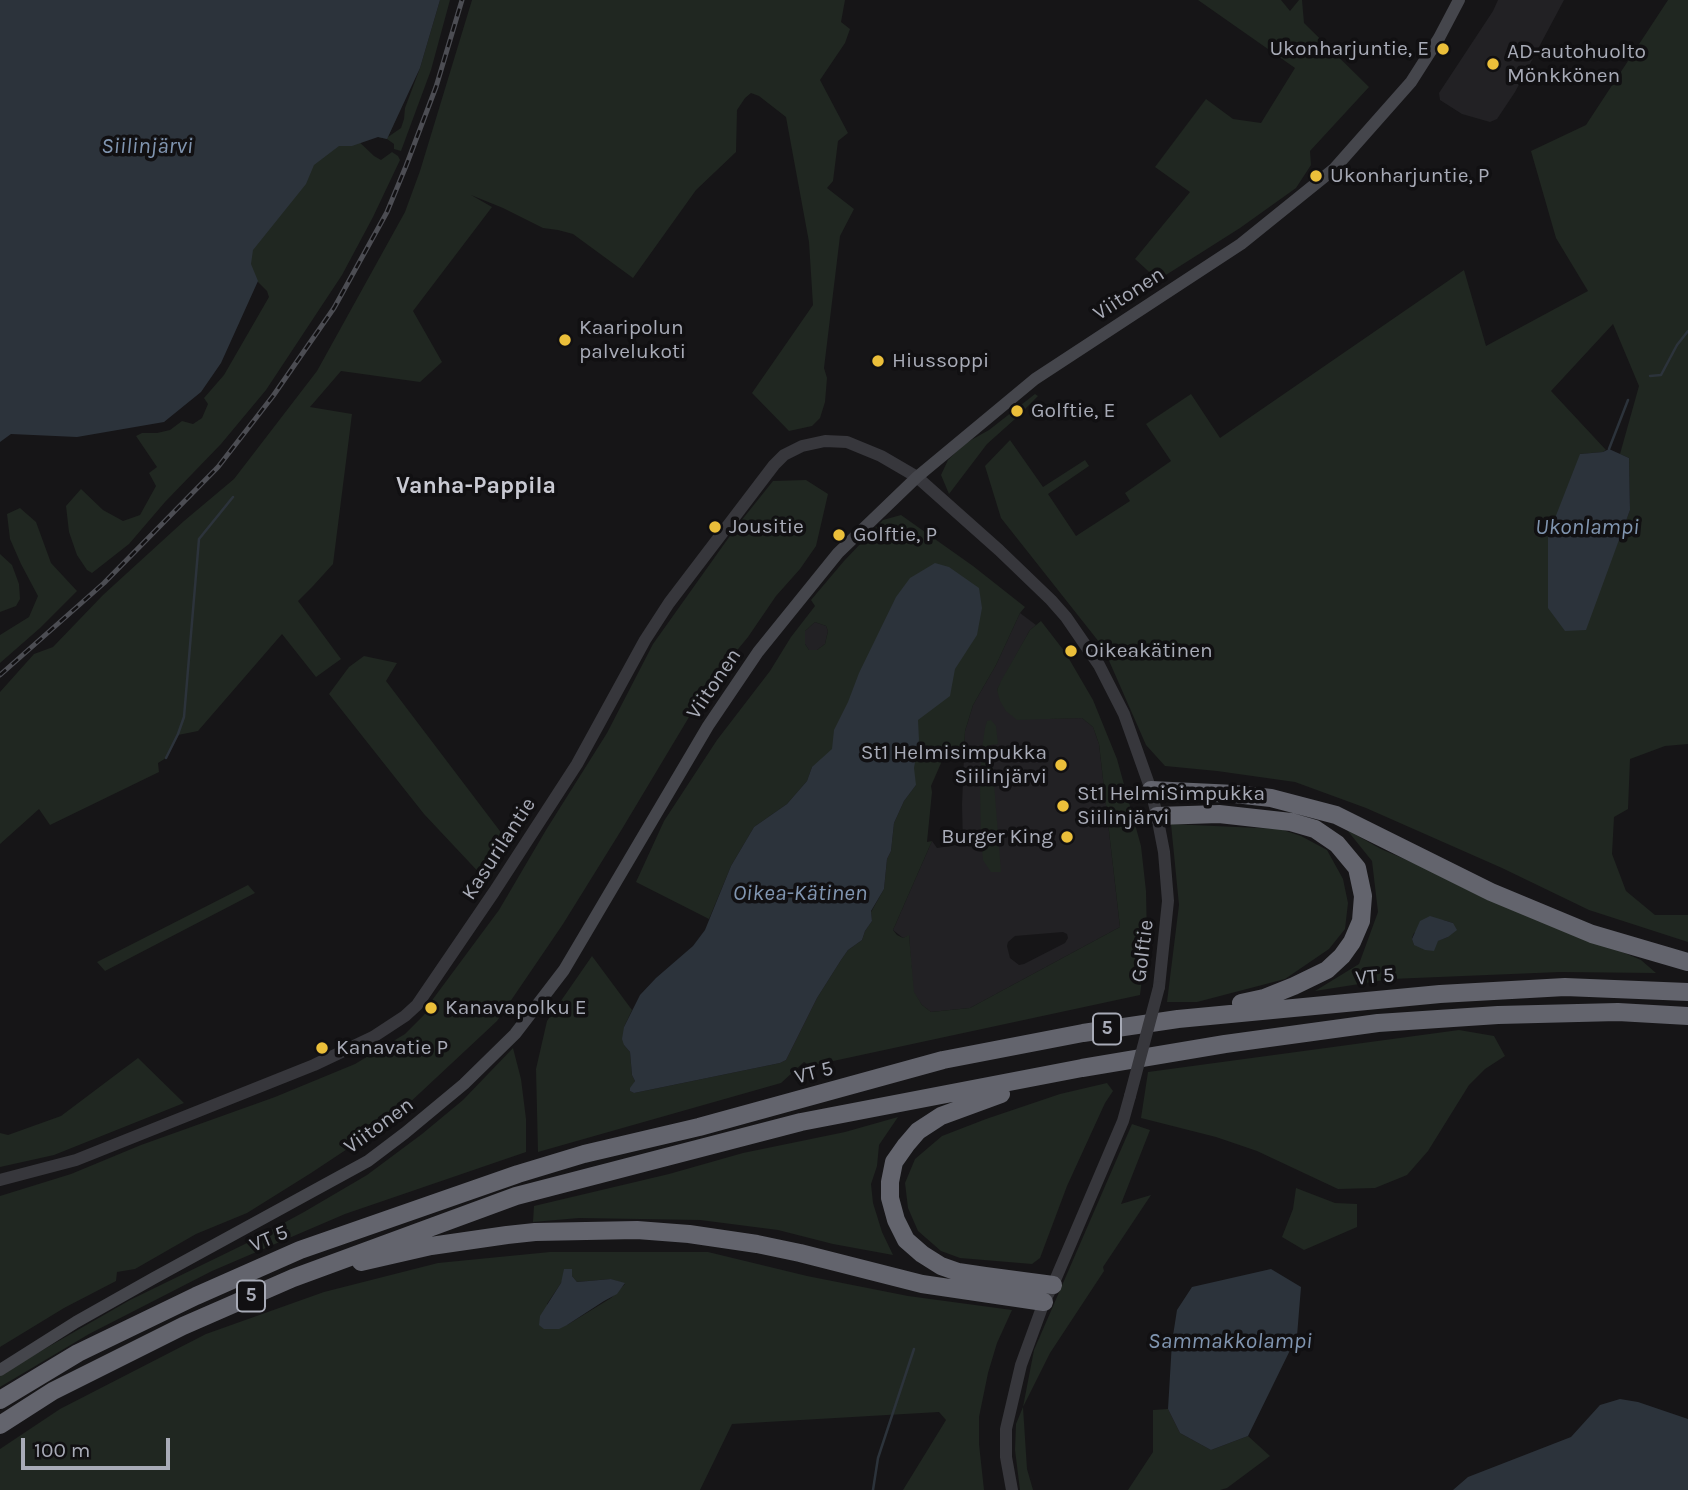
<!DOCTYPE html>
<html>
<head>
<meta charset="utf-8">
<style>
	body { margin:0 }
	#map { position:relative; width:1688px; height:1490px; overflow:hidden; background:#161517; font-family:Karla,sans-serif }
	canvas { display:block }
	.scale { position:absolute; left:21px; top:1438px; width:149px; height:32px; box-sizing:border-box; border:4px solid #a8abb7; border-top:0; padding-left:9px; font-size:21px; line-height:24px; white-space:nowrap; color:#a8abb7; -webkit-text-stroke:5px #111012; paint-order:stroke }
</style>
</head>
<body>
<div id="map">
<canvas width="1688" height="1490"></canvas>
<div class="scale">100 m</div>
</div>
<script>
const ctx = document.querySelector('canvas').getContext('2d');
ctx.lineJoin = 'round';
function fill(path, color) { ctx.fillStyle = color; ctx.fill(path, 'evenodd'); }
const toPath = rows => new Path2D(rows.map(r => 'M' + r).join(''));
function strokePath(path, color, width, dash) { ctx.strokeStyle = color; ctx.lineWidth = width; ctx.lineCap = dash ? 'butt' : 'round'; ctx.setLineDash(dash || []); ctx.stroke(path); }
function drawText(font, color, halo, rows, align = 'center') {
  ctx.font = font + ' Karla,sans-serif'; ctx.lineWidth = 7; ctx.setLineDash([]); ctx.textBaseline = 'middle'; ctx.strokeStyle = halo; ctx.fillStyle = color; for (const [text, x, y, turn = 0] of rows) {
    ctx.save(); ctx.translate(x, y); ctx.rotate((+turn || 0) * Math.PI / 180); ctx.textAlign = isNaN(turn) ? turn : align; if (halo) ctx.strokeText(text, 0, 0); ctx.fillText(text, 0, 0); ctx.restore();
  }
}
fill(toPath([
	[1498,0,1564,0,1515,92,1497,119,1490,122,1462,114,1440,100,1439,93,1493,11],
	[1020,613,1036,625,1030,630,997,690,1017,719,1082,718,1093,727,1099,744,1120,927,970,1008,931,1012,922,1005,913,992,909,936,903,938,893,930,932,841,937,848,963,844,962,805,965,731,973,705,996,665],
	[1063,932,1067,934,1068,938,1065,943,1024,964,1019,965,1010,958,1007,946,1008,942,1015,936],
	[815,622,826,626,828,631,825,644,817,650,809,650,805,644,805,631]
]), '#222124');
fill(toPath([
	[440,0,450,0,431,70,401,151,394,149,394,144,387,139,378,137,396,119,388,137,401,128,404,119,405,108,420,68],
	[472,0,845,0,841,22,850,29,845,43,820,80,848,133,838,141,833,181,827,188,854,209,840,236,824,368,827,378,825,402,820,418,812,426,789,431,752,393,813,305,809,242,786,117,759,96,751,93,745,98,737,110,736,152,696,190,633,278,573,234,558,230,543,228,503,208,471,195,492,207,413,311,442,362,420,382,341,371,310,407,352,414,333,564,313,586,298,601,341,659,316,677,282,634,198,731,178,735,166,758,158,763,159,772,50,825,39,809,0,844,0,692,34,654,53,647,103,595,184,521,234,479,317,371,405,212,420,171],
	[1198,0,1281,0,1290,11,1299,0,1302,0,1304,23,1369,87,1310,151,1311,165,1296,188,1240,228,1158,280,1135,259,1190,192,1155,167,1206,99,1233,119,1261,123,1295,68],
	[1668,0,1688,0,1688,744,1665,746,1630,759,1628,809,1614,817,1612,854,1626,891,1655,915,1688,915,1688,942,1589,910,1502,868,1366,808,1295,782,1217,771,1165,766,1146,745,1103,647,1001,518,985,466,1010,440,1043,487,1085,460,1089,466,1048,494,1076,536,1130,501,1125,493,1171,461,1146,424,1191,394,1220,438,1464,270,1486,346,1588,291,1556,238,1531,151,1586,125],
	[1613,324,1639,386,1620,454,1629,458,1630,510,1610,562,1580,454,1603,452,1606,450,1551,391],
	[351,134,374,156,381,160,392,152,398,156,400,160,373,217,342,275,266,390,221,444,165,502,129,544,92,573,87,570,77,555,69,532,66,506,81,489,103,510,123,521,140,515,156,486,149,473,157,467,136,436,142,433,157,433,170,430,182,421,193,424,202,418,208,404,204,398,224,375,269,297,267,291,243,267,291,151],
	[1035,394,1038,396,1015,419,987,444,949,494,941,475,948,460,964,444,989,430],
	[806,480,828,494,816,546,800,569,776,596,748,637,707,687,622,829,563,924,497,1021,391,1120,311,1173,247,1213,196,1234,135,1269,117,1272,116,1281,64,1308,0,1347,0,1196,71,1174,141,1145,275,1097,355,1064,405,1034,424,1015,433,999,499,910,546,830,607,733,653,644,737,526,773,481],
	[20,508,36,522,51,563,77,591,40,628,0,663,0,635,29,617,38,596,21,564,10,539,7,514],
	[901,515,973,566,1025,607,1020,613,996,665,973,705,965,731,964,753,945,754,931,786,932,792,927,842,932,841,893,930,897,935,903,938,909,935,914,992,922,1005,931,1012,970,1008,1120,927,1099,744,1093,727,1082,718,1017,720,1006,711,1000,701,997,690,1001,681,1030,630,1041,621,1065,652,1093,700,1117,759,1141,846,1146,891,1147,940,1140,995,810,1066,804,1062,781,1083,538,1152,536,1069,547,1021,592,956,632,1010,624,1027,624,1045,630,1052,632,1075,635,1081,630,1091,634,1093,780,1063,786,1060,817,998,841,960,848,950,862,940,865,931,872,921,871,912,884,889,887,859,891,851,894,823,904,801,916,785,812,767,807,781,787,804,754,827,731,866,709,919,636,882,664,821,717,740,770,671,791,637,815,606,811,600,844,561,883,520],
	[815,622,826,626,828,631,825,644,817,650,809,650,805,644,805,631],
	[0,554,12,565,19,584,20,599,16,606,0,612],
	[364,656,397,663,386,681,509,843,485,879,424,814,329,694,349,667],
	[991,720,996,726,998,744,991,745,1001,872,991,872,983,860,981,842,980,787,982,749,985,728,987,721],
	[1171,824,1280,829,1301,836,1327,850,1343,879,1348,903,1345,929,1329,949,1285,979,1197,1002,1167,1002,1179,905],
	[1347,830,1381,849,1641,960,1656,973,1560,972,1391,979,1315,991,1359,964,1378,912,1372,861],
	[1443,920,1453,923,1448,937,1437,941,1414,945,1412,938,1414,933],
	[248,885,255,893,105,971,97,962],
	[1459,1030,1494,1036,1505,1056,1485,1069,1469,1085,1428,1151,1407,1175,1375,1188,1338,1189,1257,1151,1216,1137,1141,1118,1148,1072],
	[513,1048,521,1079,526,1119,526,1152,345,1214,212,1271,89,1334,0,1387,0,1376,20,1363,130,1300,245,1244,304,1212,367,1175,422,1134,463,1100],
	[138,1058,184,1103,54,1155,0,1167,0,1133,8,1135,61,1116],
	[1107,1083,1113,1091,1105,1103,1067,1186,1040,1258,1032,1264,960,1258,941,1251,918,1231,908,1208,905,1183,915,1159,942,1136,986,1119,1060,1094],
	[898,1117,879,1145,877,1166,871,1184,873,1203,882,1232,893,1255,833,1244,778,1230,700,1220,579,1218,533,1222,534,1206,669,1174,743,1153,845,1132],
	[1132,1124,1150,1130,1121,1204,1151,1195,1103,1267,1104,1271,1050,1353,1023,1407,1027,1469,1033,1490,1020,1490,1015,1450,1016,1424,1023,1407,1034,1350],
	[1296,1188,1335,1203,1357,1204,1357,1227,1304,1250,1282,1237,1293,1209],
	[550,1252,708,1252,807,1276,908,1296,1012,1310,997,1343,988,1373,979,1417,979,1444,984,1490,903,1490,946,1420,939,1412,732,1424,700,1490,0,1490,0,1449,60,1409,206,1334,324,1292,438,1263],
	[572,1270,572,1276,577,1282,611,1279,625,1284,611,1298,567,1325,547,1304,561,1283,564,1277],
	[1168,1409,1180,1433,1211,1450,1248,1436,1270,1456,1227,1488,1220,1490,1128,1490,1153,1452,1153,1410]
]), '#202721');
fill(toPath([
	[0,0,440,0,420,68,387,139,378,137,352,146,339,146,314,165,306,184,253,250,251,264,258,281,221,363,201,392,164,422,77,437,11,434,0,442],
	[1609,449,1629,458,1630,510,1586,630,1565,631,1548,608,1548,536,1580,454,1603,452],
	[935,563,949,567,979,588,982,608,977,635,955,669,950,696,918,720,919,740,914,768,916,785,904,801,894,823,891,851,887,859,884,889,871,911,872,921,865,931,862,940,848,950,841,960,817,998,786,1060,780,1063,634,1093,630,1091,630,1088,635,1081,632,1075,630,1052,624,1045,622,1039,624,1027,640,995,656,978,693,946,705,930,731,866,754,827,787,804,807,781,812,767,832,749,834,730,848,702,859,673,896,597,910,578],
	[1430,916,1453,923,1457,930,1448,937,1438,941,1434,951,1425,950,1414,945,1412,939,1420,921],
	[564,1269,572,1269,572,1276,577,1282,611,1279,625,1283,617,1294,604,1301,567,1325,559,1329,544,1329,539,1325,540,1316,561,1283],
	[1271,1269,1301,1287,1297,1336,1248,1436,1211,1450,1180,1433,1168,1409,1172,1342,1177,1310,1192,1287],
	[1620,1399,1638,1402,1688,1419,1688,1490,1453,1490,1468,1477,1571,1437,1600,1405]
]), '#2c333b');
strokePath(toPath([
	[1650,376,1661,375,1677,345,1688,331],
	[1609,449,1628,400],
	[166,758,178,734,184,717,199,539,233,497],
	[873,1490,878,1458,914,1349]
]), '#2c333b', 2.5);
strokePath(toPath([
	[0,1180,76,1160,314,1065,373,1037,405,1016,417,1005,494,892,577,764,645,640,669,603,774,465,784,455,802,446,825,441,847,442,881,456,917,477,999,550,1051,600,1066,617,1099,665,1124,714,1151,790,1157,816,1164,852,1168,901,1159,987],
	[1012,1490,1006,1457,1006,1429,1021,1365,1044,1302,1053,1285,1123,1121,1130,1096]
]), '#37373c', 12);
strokePath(toPath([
	[0,1370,76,1322,154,1278,368,1161,405,1133,464,1084,515,1034,564,970,708,726,758,652,838,553,917,477,1035,379,1241,244,1334,169,1411,82,1439,38,1459,0]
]), '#45464c', 12);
strokePath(toPath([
	[1151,790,1235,794,1271,798,1336,815,1491,892,1592,934,1688,962],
	[1157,816,1219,814,1291,822,1315,829,1337,844,1357,868,1363,896,1361,921,1352,942,1342,956,1327,970,1294,986,1264,998,1241,1003],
	[1001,1094,941,1116,918,1131,906,1145,894,1162,890,1182,890,1198,896,1220,906,1240,922,1254,941,1266,958,1272,985,1276,1053,1285],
	[361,1262,431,1246,507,1235,535,1232,637,1230,689,1234,757,1244,800,1253,922,1284,1044,1302],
	[0,1400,78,1353,196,1296,300,1250,518,1174,584,1154,699,1127,943,1060,1083,1033,1178,1019,1440,994,1565,987,1688,992],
	[0,1425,53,1391,183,1326,293,1278,516,1196,801,1122,1082,1068,1225,1044,1378,1023,1498,1015,1618,1012,1688,1016]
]), '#63646d', 18);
const rail = toPath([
	[0,675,104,583,218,467,273,396,334,308,387,212,406,166,436,87,462,0]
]);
strokePath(rail, '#4c4d53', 5);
strokePath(rail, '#111012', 2.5, [8]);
strokePath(toPath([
	[1130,1096,1159,987]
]), '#37373c', 12);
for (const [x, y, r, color] of [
	[1443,49,7,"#ebbf3a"],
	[1493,64,7,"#ebbf3a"],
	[1316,176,7,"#ebbf3a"],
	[565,340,7,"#ebbf3a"],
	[878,361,7,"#ebbf3a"],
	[1017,411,7,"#ebbf3a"],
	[715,527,7,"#ebbf3a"],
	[839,535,7,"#ebbf3a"],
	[1071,651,7,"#ebbf3a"],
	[1061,765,7,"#ebbf3a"],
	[1063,806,7,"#ebbf3a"],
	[1067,837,7,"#ebbf3a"],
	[431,1008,7,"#ebbf3a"],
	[322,1048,7,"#ebbf3a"]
]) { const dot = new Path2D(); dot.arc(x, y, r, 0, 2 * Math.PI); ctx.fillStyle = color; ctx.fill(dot); strokePath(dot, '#111012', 2.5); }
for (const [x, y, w] of [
	[1107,1029,28],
	[251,1296,28]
]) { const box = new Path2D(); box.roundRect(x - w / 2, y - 15.5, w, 31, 5); ctx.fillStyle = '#111012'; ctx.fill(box); strokePath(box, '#a8abb7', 2); }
drawText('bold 19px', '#a8abb7', null, [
	["5",1107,1029],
	["5",251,1296]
]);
drawText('21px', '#a8abb7', '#111012', [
	["Ukonharjuntie, E",1429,49,"right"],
	["AD-autohuolto",1507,52],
	["Mönkkönen",1507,76],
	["Ukonharjuntie, P",1330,176],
	["Kaaripolun",579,328],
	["palvelukoti",579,352],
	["Hiussoppi",892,361],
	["Golftie, E",1031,411],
	["Jousitie",729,527],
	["Golftie, P",853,535],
	["Oikeakätinen",1085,651],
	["St1 Helmisimpukka",1047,753,"right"],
	["Siilinjärvi",1047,777,"right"],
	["St1 HelmiSimpukka",1077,794],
	["Siilinjärvi",1077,818],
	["Burger King",1053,837,"right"],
	["Kanavapolku E",445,1008],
	["Kanavatie P",336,1048]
], 'left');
drawText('21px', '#a8abb7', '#111012', [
	["Viitonen",1129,294,-33],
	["Viitonen",714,684,-56],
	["Kasurilantie",499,849,-57],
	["Golftie",1143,951,-83],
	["VT 5",1375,977,-5],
	["VT 5",814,1073,-15],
	["Viitonen",379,1126,-36],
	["VT 5",269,1239,-23]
]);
drawText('italic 23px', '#8095b0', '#111012', [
	["Siilinjärvi",147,146],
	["Ukonlampi",1587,527],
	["Oikea-Kätinen",800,893],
	["Sammakkolampi",1230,1341]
]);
drawText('bold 23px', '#c9cad3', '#111012', [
	["Vanha-Pappila",476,486]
]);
</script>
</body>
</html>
